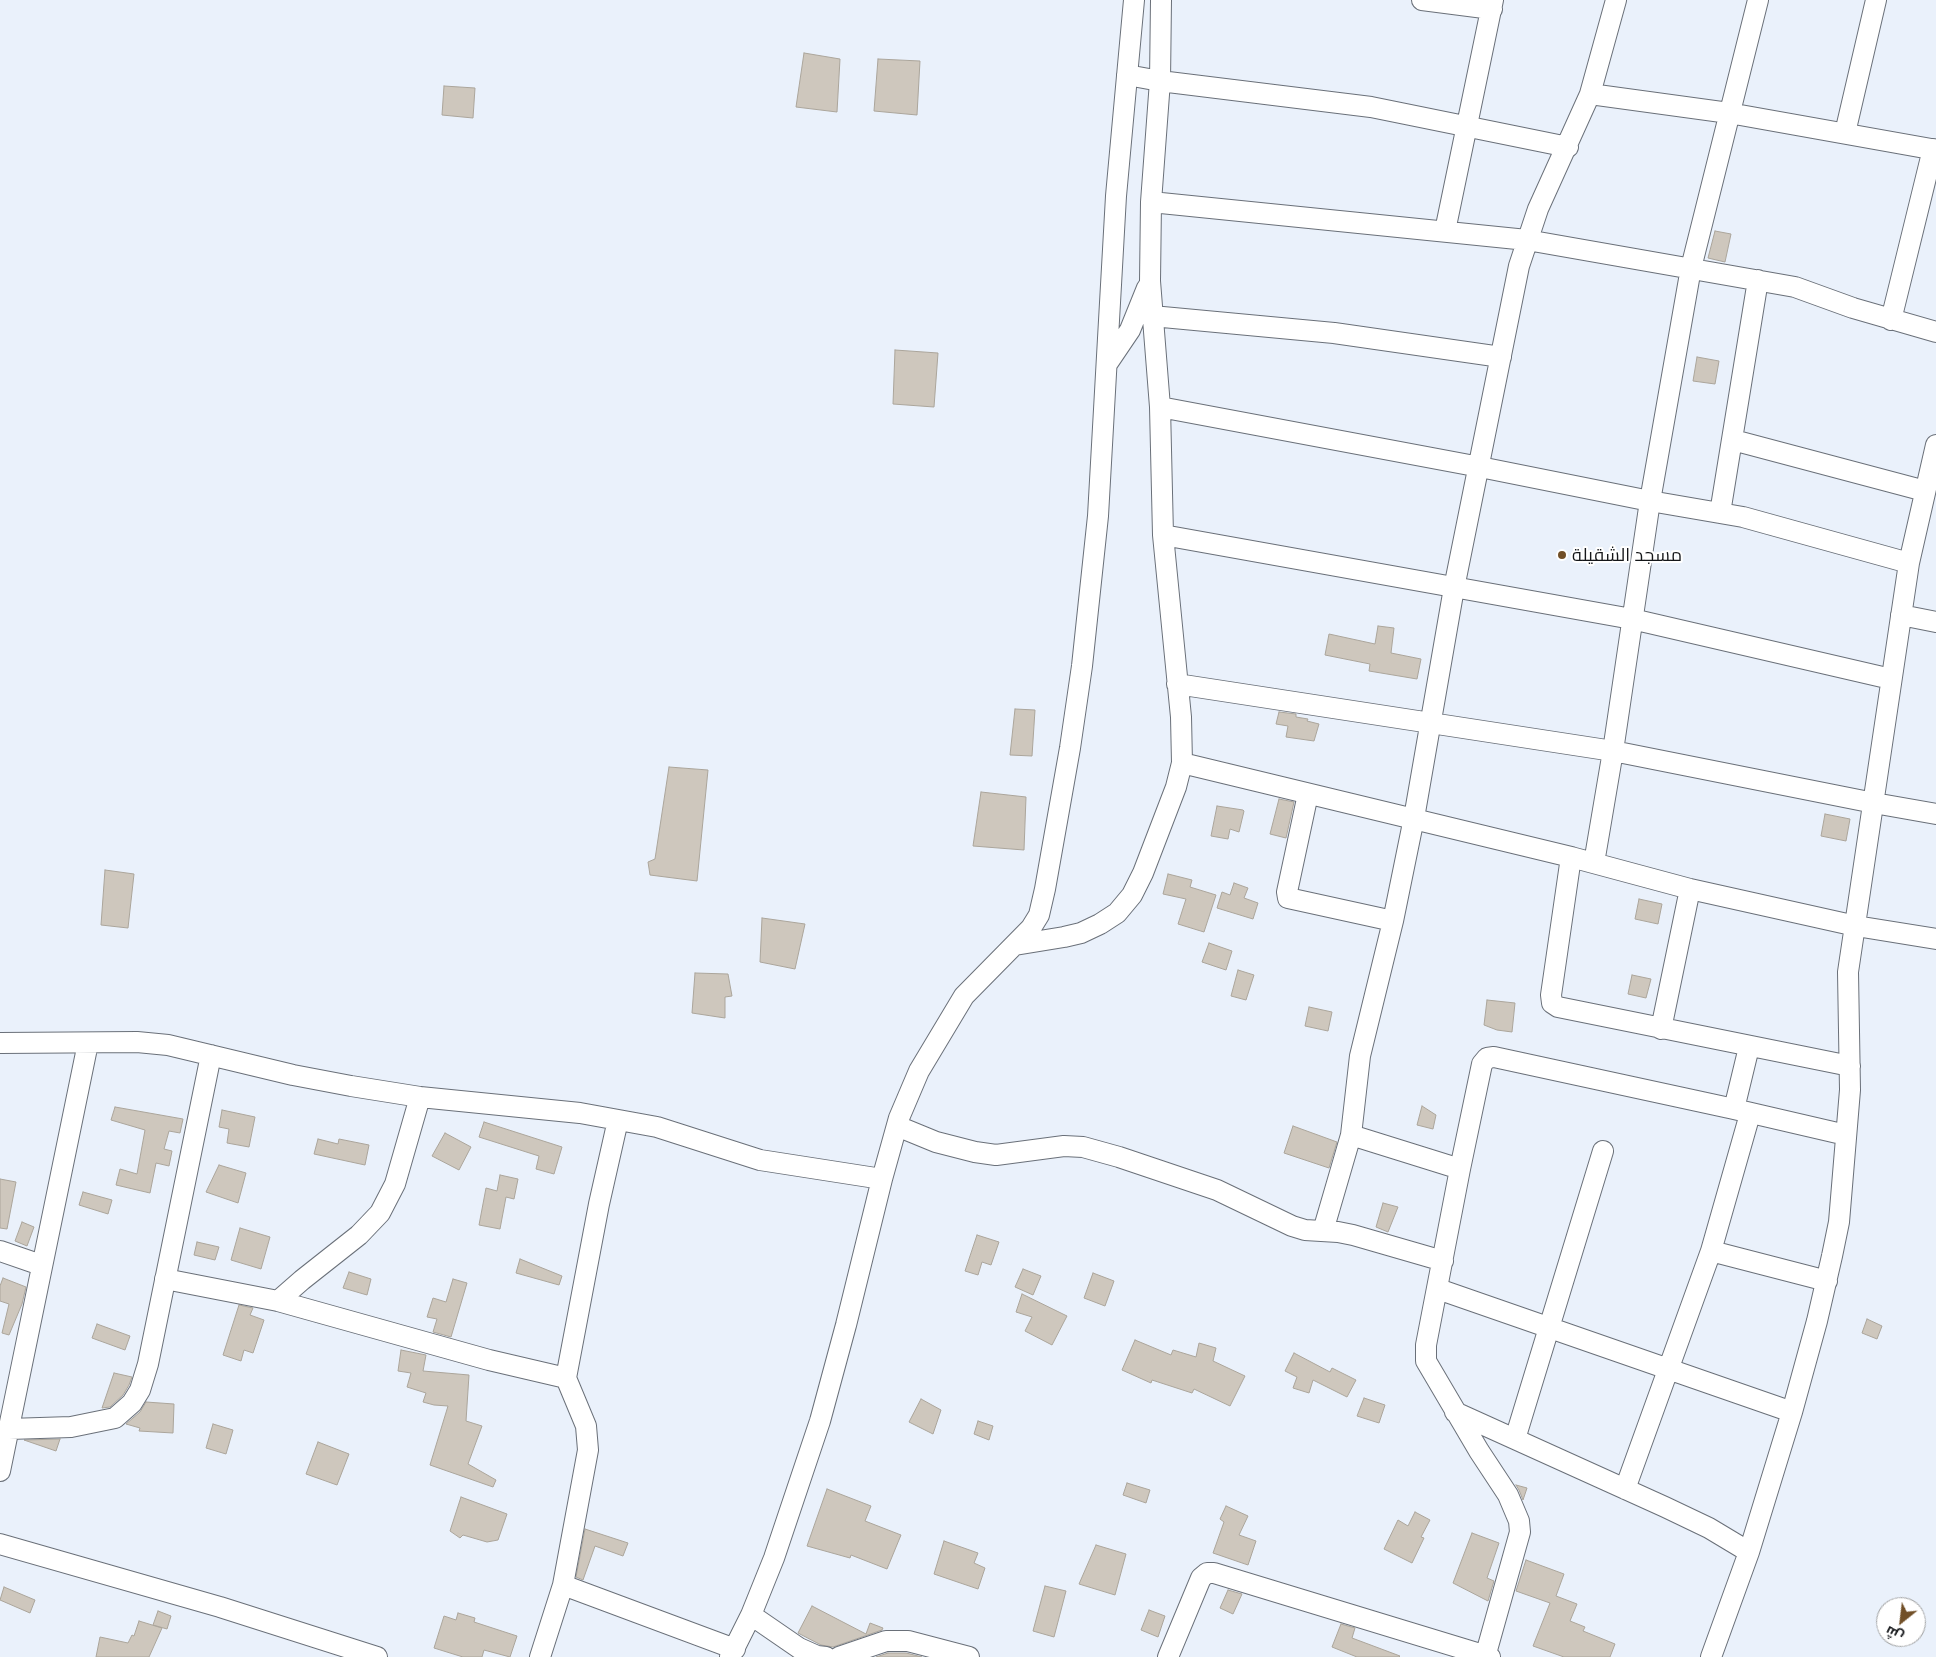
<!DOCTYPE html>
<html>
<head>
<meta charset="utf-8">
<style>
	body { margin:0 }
	#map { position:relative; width:1936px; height:1657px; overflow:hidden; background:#eaf1fb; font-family:"Golos Text",Cairo,sans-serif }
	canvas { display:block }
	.north { position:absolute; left:1876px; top:1597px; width:50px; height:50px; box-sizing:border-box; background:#fff; border:1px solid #a1a2a3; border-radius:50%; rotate:209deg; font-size:14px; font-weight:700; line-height:20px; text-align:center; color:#141619 }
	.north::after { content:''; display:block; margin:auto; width:18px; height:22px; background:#714f27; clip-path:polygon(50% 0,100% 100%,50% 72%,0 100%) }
</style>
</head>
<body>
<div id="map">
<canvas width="1936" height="1657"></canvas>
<div class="north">ش</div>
</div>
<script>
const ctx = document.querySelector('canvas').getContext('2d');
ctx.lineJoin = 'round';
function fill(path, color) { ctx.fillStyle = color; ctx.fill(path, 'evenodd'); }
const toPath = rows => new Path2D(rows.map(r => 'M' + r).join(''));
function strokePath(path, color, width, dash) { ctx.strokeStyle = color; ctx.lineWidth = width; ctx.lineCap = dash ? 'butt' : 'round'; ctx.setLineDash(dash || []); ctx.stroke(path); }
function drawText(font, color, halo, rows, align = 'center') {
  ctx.font = font + ' "Golos Text",Cairo,sans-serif'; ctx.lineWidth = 4; ctx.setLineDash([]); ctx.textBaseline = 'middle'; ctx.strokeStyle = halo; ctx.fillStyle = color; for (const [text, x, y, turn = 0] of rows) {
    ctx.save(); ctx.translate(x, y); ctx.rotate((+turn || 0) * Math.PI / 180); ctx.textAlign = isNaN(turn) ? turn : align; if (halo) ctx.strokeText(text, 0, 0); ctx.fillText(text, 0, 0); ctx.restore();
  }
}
const building = toPath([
	[804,53,840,59,837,112,796,107,804,53],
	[878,59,920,61,917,115,874,111,878,59],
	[444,86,475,88,473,118,442,115,444,86],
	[1715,231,1731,234,1725,262,1708,258,1715,231],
	[895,350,938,353,934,407,893,404,895,350],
	[1697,357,1719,361,1715,384,1693,381,1697,357],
	[1378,626,1394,628,1391,653,1421,659,1417,679,1369,671,1370,664,1325,655,1329,634,1375,644,1378,626],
	[1015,709,1035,710,1032,756,1010,755,1015,709],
	[1279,712,1296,714,1296,717,1308,719,1307,721,1319,724,1314,741,1286,737,1288,726,1276,724,1279,712],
	[669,767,708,770,697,881,650,875,648,862,655,859,669,767],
	[981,792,1026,797,1024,850,973,846,981,792],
	[1279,799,1294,802,1286,838,1270,834,1279,799],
	[1217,806,1243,810,1244,811,1239,832,1230,829,1228,839,1211,836,1217,806],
	[1825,814,1850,819,1846,841,1821,836,1825,814],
	[105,870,134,874,128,928,101,925,105,870],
	[1168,874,1192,880,1190,887,1216,895,1204,932,1178,924,1186,899,1163,894,1168,874],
	[1234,883,1248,888,1244,898,1258,903,1253,919,1217,908,1222,892,1230,895,1234,883],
	[1639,899,1662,904,1658,924,1635,919,1639,899],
	[762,918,805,924,795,969,760,962,762,918],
	[1209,943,1232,951,1226,970,1202,962,1209,943],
	[1238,970,1254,975,1246,1000,1231,996,1238,970],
	[695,973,728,974,732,996,725,997,725,1018,692,1013,695,973],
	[1632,975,1651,979,1646,998,1628,994,1632,975],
	[1487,1000,1515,1003,1512,1032,1497,1030,1484,1025,1487,1000],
	[1309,1007,1332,1012,1328,1031,1305,1026,1309,1007],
	[1422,1106,1436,1115,1433,1129,1417,1125,1422,1106],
	[115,1107,183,1119,180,1133,169,1131,164,1149,172,1151,169,1166,156,1163,150,1193,116,1185,120,1169,137,1174,145,1130,111,1120,115,1107],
	[222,1110,255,1117,249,1147,227,1143,229,1129,219,1127,222,1110],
	[484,1122,562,1147,554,1174,536,1169,539,1156,479,1137,484,1122],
	[1293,1126,1337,1142,1329,1168,1284,1153,1293,1126],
	[445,1133,471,1147,459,1170,432,1156,445,1133],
	[318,1139,338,1144,339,1139,369,1145,365,1165,314,1154,318,1139],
	[219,1165,246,1173,238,1203,206,1192,219,1165],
	[500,1175,518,1179,514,1199,506,1197,500,1229,479,1225,486,1188,497,1191,500,1175],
	[0,1179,16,1182,7,1229,0,1228,0,1179],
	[83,1192,112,1200,108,1214,79,1205,83,1192],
	[1383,1203,1398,1207,1388,1232,1376,1227,1383,1203],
	[22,1222,34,1227,27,1246,15,1241,22,1222],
	[240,1228,270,1237,261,1269,231,1260,240,1228],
	[977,1235,999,1242,991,1265,982,1262,978,1275,965,1271,977,1235],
	[197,1242,219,1247,215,1260,194,1255,197,1242],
	[520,1259,562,1276,559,1285,516,1273,520,1259],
	[1023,1269,1041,1276,1033,1295,1015,1287,1023,1269],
	[349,1272,371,1279,367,1295,343,1288,349,1272],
	[1093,1273,1114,1281,1105,1306,1084,1298,1093,1273],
	[3,1278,26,1287,22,1304,9,1335,2,1333,9,1304,0,1301,0,1286,3,1278],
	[453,1279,467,1283,451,1337,433,1332,437,1319,427,1317,433,1298,446,1302,453,1279],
	[1022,1294,1067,1316,1052,1345,1025,1331,1032,1317,1016,1312,1022,1294],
	[239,1305,253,1308,250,1315,264,1320,253,1353,244,1350,241,1361,223,1355,239,1305],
	[1867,1319,1882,1326,1877,1339,1862,1333,1867,1319],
	[97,1324,130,1336,125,1350,92,1338,97,1324],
	[1135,1340,1171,1355,1173,1350,1196,1357,1199,1343,1216,1348,1213,1361,1245,1376,1230,1406,1194,1389,1192,1393,1152,1380,1151,1383,1122,1370,1135,1340],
	[401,1350,426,1355,423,1371,469,1375,466,1421,482,1426,468,1464,496,1480,493,1487,430,1465,448,1406,434,1405,423,1402,426,1393,407,1387,411,1373,398,1371,401,1350],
	[1294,1353,1330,1372,1332,1368,1356,1380,1347,1397,1313,1380,1309,1393,1293,1388,1297,1377,1285,1371,1294,1353],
	[114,1373,132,1377,129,1385,123,1395,110,1407,102,1408,114,1373],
	[1364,1398,1385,1405,1379,1423,1357,1416,1364,1398],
	[921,1399,941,1410,933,1434,909,1422,921,1399],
	[146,1402,174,1404,173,1433,139,1431,140,1428,126,1424,140,1412,146,1402],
	[978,1421,993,1426,989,1440,974,1434,978,1421],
	[213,1424,233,1430,226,1454,206,1448,213,1424],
	[60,1439,56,1451,24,1440,60,1439],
	[318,1442,349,1454,337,1485,306,1474,318,1442],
	[1127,1483,1150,1490,1146,1503,1123,1495,1127,1483],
	[1516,1485,1527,1488,1523,1500,1519,1490,1516,1485],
	[827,1489,871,1506,865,1521,901,1535,887,1569,851,1555,850,1558,807,1546,827,1489],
	[461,1497,507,1514,498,1540,487,1542,463,1535,460,1538,450,1531,461,1497],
	[1226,1506,1248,1516,1239,1535,1256,1541,1248,1565,1213,1553,1224,1522,1220,1519,1226,1506],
	[1415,1512,1430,1520,1421,1537,1424,1538,1412,1563,1384,1549,1398,1520,1408,1526,1415,1512],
	[585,1529,628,1543,623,1556,595,1546,583,1580,576,1577,585,1529],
	[1472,1533,1499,1543,1487,1578,1494,1581,1488,1601,1453,1583,1472,1533],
	[944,1541,978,1553,974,1563,985,1568,978,1589,934,1574,944,1541],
	[1096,1545,1126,1554,1115,1595,1079,1584,1096,1545],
	[1526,1560,1564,1574,1556,1596,1577,1604,1570,1621,1585,1627,1583,1631,1615,1644,1610,1657,1564,1657,1533,1646,1550,1603,1516,1591,1526,1560],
	[1045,1586,1066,1591,1054,1637,1033,1631,1045,1586],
	[4,1587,35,1600,30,1613,0,1600,4,1587],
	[1228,1590,1242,1594,1233,1614,1220,1608,1228,1590],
	[812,1606,866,1634,870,1623,883,1628,882,1630,833,1647,821,1645,798,1633,812,1606],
	[1149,1610,1165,1616,1158,1637,1141,1630,1149,1610],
	[158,1611,171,1616,167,1629,153,1625,158,1611],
	[458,1613,475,1618,474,1622,517,1636,510,1657,484,1650,482,1657,463,1657,434,1648,444,1616,456,1620,458,1613],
	[139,1621,162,1628,149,1657,96,1657,100,1637,128,1643,132,1635,134,1636,139,1621],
	[1341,1624,1355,1628,1352,1638,1400,1656,1399,1657,1357,1657,1332,1647,1341,1624],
	[888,1653,906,1653,922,1657,876,1657,888,1653]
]);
fill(building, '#cec7bd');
strokePath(building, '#aba59b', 1);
const minor = toPath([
	[1422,0,1492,9],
	[1127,75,1160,81,1371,107,1568,147],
	[1590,94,1729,113,1936,150],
	[1845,133,1876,0],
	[1151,202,1527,240,1795,287,1853,308,1936,332],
	[1445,231,1493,0],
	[1152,316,1334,333,1501,357],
	[1891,320,1933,149],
	[1107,364,1130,330,1147,288],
	[1160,407,1480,467,1650,501,1743,517,1909,563],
	[1733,440,1925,491],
	[1720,513,1758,280],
	[1163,535,1632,619,1891,679],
	[1901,615,1936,622],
	[1177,684,1613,751,1874,803,1936,814],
	[1182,763,1571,857,1690,889,1856,926,1936,939],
	[1308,794,1287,892,1288,898,1393,921],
	[1571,857,1551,995,1552,1003,1558,1007,1850,1066],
	[1594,863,1613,751,1650,501,1691,268,1758,0],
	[1015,945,1064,937,1081,933,1100,924,1117,913,1132,895,1143,873,1176,787,1182,763,1181,717,1163,535,1160,407,1150,281,1151,202,1160,81,1161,0],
	[1661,1029,1690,889],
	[0,1043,137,1042,168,1045,293,1075,351,1086,420,1097,580,1113,657,1127,760,1160,882,1179,899,1118,919,1071,964,996,1031,928,1039,915,1045,889,1070,748,1082,666,1098,516,1116,196,1134,0],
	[1734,1109,1749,1047],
	[897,1126,936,1142,975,1152,996,1155,1064,1146,1083,1147,1119,1157,1217,1190,1292,1226,1305,1230,1338,1232,1353,1235,1443,1261],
	[1351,1135,1460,1169],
	[1323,1231,1351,1135,1360,1056,1393,921,1414,818,1454,588,1519,266,1538,209,1590,94,1616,0],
	[0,1251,41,1265],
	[1711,1251,1827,1281],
	[165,1279,278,1301,489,1360,566,1378],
	[1438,1289,1792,1412],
	[278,1301,302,1280,359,1235,380,1213,395,1184,420,1097],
	[1455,1412,1665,1507,1709,1528,1749,1552],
	[9,1429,71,1427,115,1418,132,1403,140,1390,148,1364,211,1055],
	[1515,1439,1603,1151],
	[0,1471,88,1043],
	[1625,1489,1711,1251,1750,1114],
	[0,1544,220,1607,377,1657],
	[563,1585,735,1649],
	[751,1615,799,1648,817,1656,826,1657],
	[540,1657,563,1585,588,1450,586,1426,566,1378,599,1204,618,1120],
	[730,1657,751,1615,774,1558,820,1421,846,1325,882,1179],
	[839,1657,886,1641,908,1641,969,1657],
	[1168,1657,1201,1578,1207,1573,1214,1573,1490,1657],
	[1485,1657,1520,1532,1519,1521,1508,1495,1479,1451,1426,1361,1426,1345,1460,1169,1482,1064,1487,1058,1494,1057,1734,1109,1846,1135],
	[1711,1657,1749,1552,1792,1412,1817,1321,1832,1256,1839,1222,1850,1090,1848,972,1909,563,1936,445]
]);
strokePath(minor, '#6a7079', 22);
strokePath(minor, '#fff', 20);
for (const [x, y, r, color] of [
	[1562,555,5,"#714f27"]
]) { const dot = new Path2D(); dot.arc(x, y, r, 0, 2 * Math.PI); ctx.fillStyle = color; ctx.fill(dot); strokePath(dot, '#fff', 2); }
drawText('18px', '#141619', '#fff', [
	["مسجد الشقيلة",1572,555]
], 'left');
</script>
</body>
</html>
